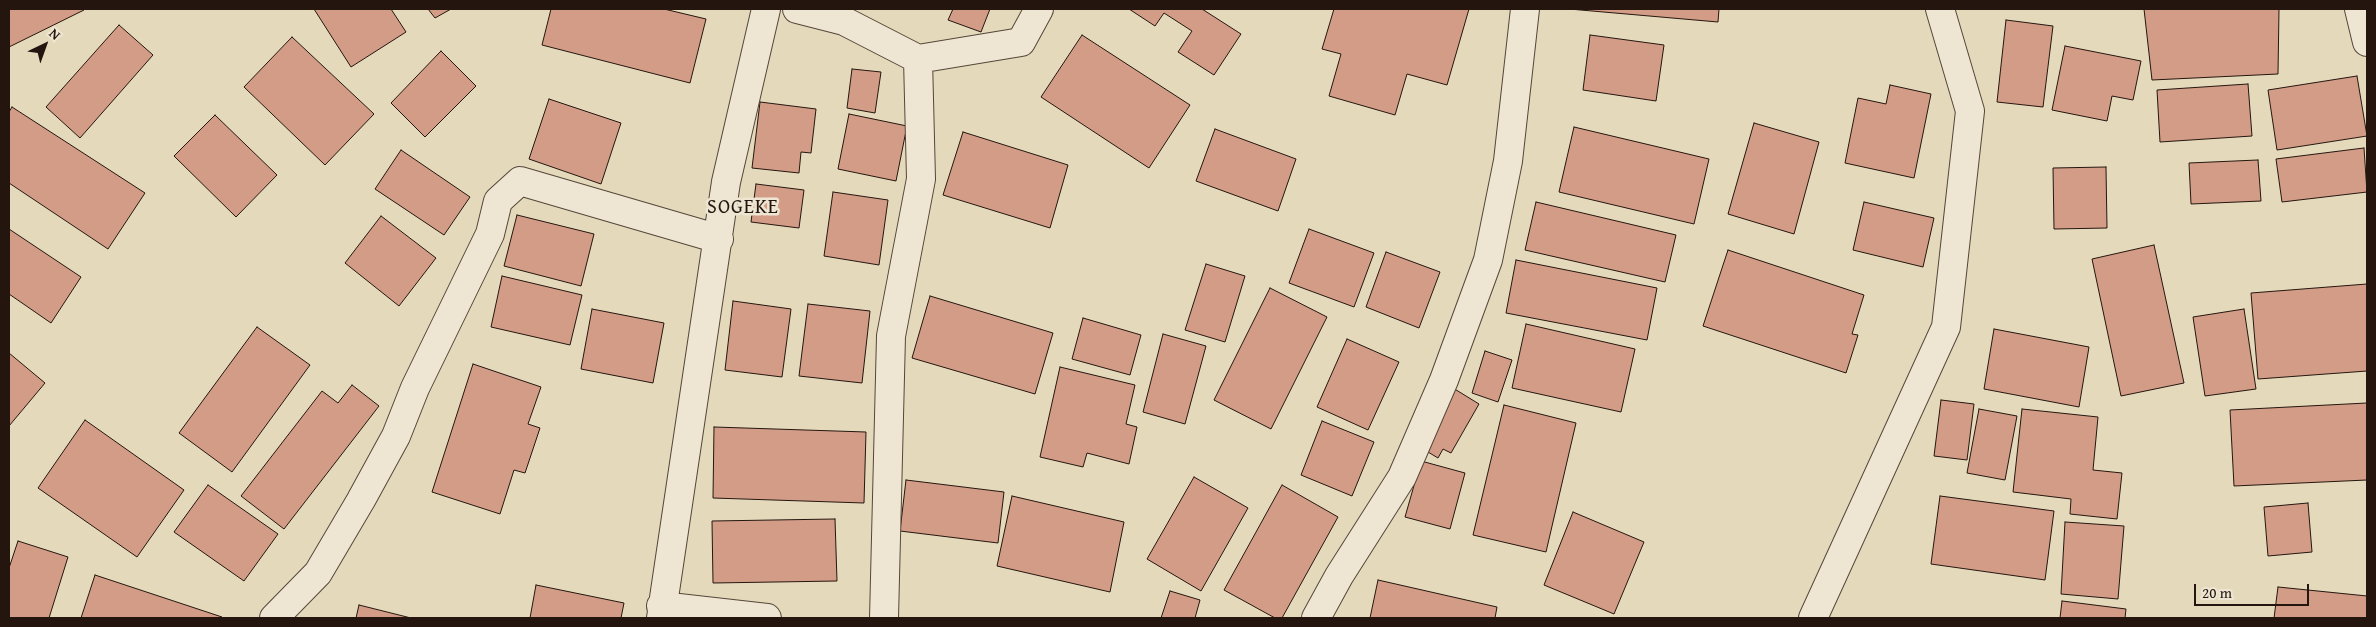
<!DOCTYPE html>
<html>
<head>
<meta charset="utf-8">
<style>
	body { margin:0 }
	#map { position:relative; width:2376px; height:627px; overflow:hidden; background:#e5d9bb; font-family:"Gentium Book Plus",serif }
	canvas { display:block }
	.frame { position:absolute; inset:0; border:10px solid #24160f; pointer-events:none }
	.north { position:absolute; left:20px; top:20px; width:50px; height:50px; -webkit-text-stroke:4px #eee6d3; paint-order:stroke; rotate:42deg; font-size:14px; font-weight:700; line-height:20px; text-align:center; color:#24160f }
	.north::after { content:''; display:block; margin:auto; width:18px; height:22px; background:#24160f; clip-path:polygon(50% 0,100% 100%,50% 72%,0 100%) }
	.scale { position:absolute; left:2194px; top:584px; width:115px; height:22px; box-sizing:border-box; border:2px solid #24160f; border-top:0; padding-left:6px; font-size:15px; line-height:18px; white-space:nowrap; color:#24160f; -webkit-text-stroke:4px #eee6d3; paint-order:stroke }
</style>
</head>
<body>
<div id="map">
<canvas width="2376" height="627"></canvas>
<div class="frame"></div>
<div class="north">N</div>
<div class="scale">20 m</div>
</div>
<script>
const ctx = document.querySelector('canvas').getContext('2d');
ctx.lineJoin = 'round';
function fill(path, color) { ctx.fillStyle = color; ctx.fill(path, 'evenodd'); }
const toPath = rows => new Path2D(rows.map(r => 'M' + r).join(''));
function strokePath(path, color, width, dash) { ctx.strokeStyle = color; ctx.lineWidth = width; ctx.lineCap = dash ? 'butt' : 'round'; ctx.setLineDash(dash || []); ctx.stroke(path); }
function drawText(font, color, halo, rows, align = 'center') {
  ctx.font = font + ' "Gentium Book Plus",serif'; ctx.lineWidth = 5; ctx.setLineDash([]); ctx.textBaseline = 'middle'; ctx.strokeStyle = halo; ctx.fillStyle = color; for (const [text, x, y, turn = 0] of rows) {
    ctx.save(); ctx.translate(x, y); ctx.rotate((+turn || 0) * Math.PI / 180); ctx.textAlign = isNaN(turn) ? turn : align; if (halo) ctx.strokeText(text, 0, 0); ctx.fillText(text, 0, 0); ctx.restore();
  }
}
const building = toPath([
	[9,9,84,9,84,10,9,47,9,9],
	[314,9,391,9,406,32,351,67,314,9],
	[428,9,451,9,435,18,428,9],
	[551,9,664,9,706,19,690,83,542,45,551,9],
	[953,9,990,9,981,32,948,20,953,9],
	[1129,9,1202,9,1241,34,1214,75,1178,52,1192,31,1164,13,1155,26,1129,9],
	[1334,9,1469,9,1447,85,1407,74,1395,115,1329,96,1341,54,1322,49,1334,9],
	[1569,9,1719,9,1718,22,1569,9],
	[2144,9,2279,9,2278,74,2152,80,2144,9],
	[2006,20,2053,26,2043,107,1997,102,2006,20],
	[119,25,153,55,80,138,46,107,119,25],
	[1082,35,1190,105,1149,168,1041,97,1082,35],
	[1590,35,1664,45,1656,101,1583,90,1590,35],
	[292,37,374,114,325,165,244,87,292,37],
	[2065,46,2141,61,2133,100,2112,96,2107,121,2052,110,2065,46],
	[441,51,476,86,425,137,391,103,441,51],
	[852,69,881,72,875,113,847,108,852,69],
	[2357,76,2367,136,2277,150,2268,90,2357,76],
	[2248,84,2252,136,2160,142,2157,90,2248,84],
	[1890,85,1931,94,1914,178,1845,163,1858,98,1886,104,1890,85],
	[549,99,621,123,601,184,529,159,549,99],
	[760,102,816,109,811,153,801,152,799,173,752,168,760,102],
	[12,107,145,193,108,249,9,183,9,112,12,107],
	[849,114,907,126,896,181,838,169,849,114],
	[215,115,277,175,236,217,174,156,215,115],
	[1754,123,1819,142,1794,234,1728,214,1754,123],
	[1574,127,1709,159,1694,224,1559,192,1574,127],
	[1215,129,1296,159,1278,211,1196,181,1215,129],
	[963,132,1068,165,1050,228,943,195,963,132],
	[2364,148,2367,192,2282,202,2276,159,2364,148],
	[401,150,470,197,444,235,375,189,401,150],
	[2258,160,2261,201,2191,204,2189,163,2258,160],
	[2106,167,2107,228,2054,229,2053,168,2106,167],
	[756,184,804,190,799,228,751,222,756,184],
	[833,192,888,200,879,265,824,256,833,192],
	[1536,202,1676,235,1665,282,1525,250,1536,202],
	[1864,202,1934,218,1923,267,1853,250,1864,202],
	[517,215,594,234,581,286,504,266,517,215],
	[381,216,436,258,399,306,345,263,381,216],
	[9,229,81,277,51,323,9,294,9,229],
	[1309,229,1374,253,1354,307,1289,283,1309,229],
	[2154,245,2184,383,2121,396,2092,259,2154,245],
	[1728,250,1864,295,1852,334,1858,335,1846,373,1703,326,1728,250],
	[1386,252,1440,272,1419,328,1366,307,1386,252],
	[1516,260,1657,288,1647,340,1506,313,1516,260],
	[1206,264,1245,276,1225,342,1185,330,1206,264],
	[502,276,582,295,570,345,491,327,502,276],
	[2367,284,2367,371,2258,379,2251,293,2367,284],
	[1270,288,1327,317,1271,429,1214,400,1270,288],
	[930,296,1053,333,1035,394,912,358,930,296],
	[733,301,791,309,782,377,725,370,733,301],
	[808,304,870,311,862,383,799,376,808,304],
	[592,309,664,323,653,383,581,369,592,309],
	[2244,309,2256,389,2205,396,2193,317,2244,309],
	[1083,318,1141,335,1130,375,1072,359,1083,318],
	[1526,324,1635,349,1621,412,1512,388,1526,324],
	[257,327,310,365,232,472,179,433,257,327],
	[1994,329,2089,347,2079,407,1984,389,1994,329],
	[1163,334,1206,346,1185,424,1143,412,1163,334],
	[1347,339,1399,362,1368,430,1317,407,1347,339],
	[1485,351,1512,360,1498,402,1472,393,1485,351],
	[9,353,45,383,9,426,9,353],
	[473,364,541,387,528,424,540,428,525,473,514,470,500,514,432,492,473,364],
	[1060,367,1135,385,1126,424,1137,427,1129,464,1087,453,1083,467,1040,457,1060,367],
	[352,385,379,406,284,529,241,496,322,391,338,403,352,385],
	[1453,388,1479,404,1451,453,1443,449,1438,458,1418,446,1453,388],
	[1941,400,1974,404,1967,460,1934,456,1941,400],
	[2367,403,2367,480,2234,486,2230,410,2367,403],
	[1504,405,1576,423,1546,552,1473,535,1504,405],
	[1979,409,2017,416,2005,480,1967,473,1979,409],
	[2022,409,2098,417,2093,470,2122,473,2117,519,2070,514,2071,499,2013,492,2022,409],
	[85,420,184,490,137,557,38,488,85,420],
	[1322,421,1374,442,1352,496,1301,475,1322,421],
	[714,427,866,432,864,503,713,498,714,427],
	[1421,461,1465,473,1450,529,1405,517,1421,461],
	[1194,477,1248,508,1201,591,1147,559,1194,477],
	[906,480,1004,492,998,543,900,531,906,480],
	[208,485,278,534,244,581,174,532,208,485],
	[1282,485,1338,517,1282,618,1275,618,1224,590,1282,485],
	[1012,496,1124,522,1110,592,997,566,1012,496],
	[1940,496,2054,511,2045,580,1931,564,1940,496],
	[2308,503,2312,552,2268,556,2264,507,2308,503],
	[1573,512,1644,542,1614,614,1544,585,1573,512],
	[835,519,837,581,713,583,712,521,835,519],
	[2065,522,2124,526,2118,599,2061,594,2065,522],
	[18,541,68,557,49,618,9,618,9,568,18,541],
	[95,575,222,617,221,618,81,618,95,575],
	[1378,580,1497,607,1495,618,1370,618,1378,580],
	[536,585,624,603,621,618,530,618,536,585],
	[2278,587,2367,596,2367,618,2274,618,2278,587],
	[1170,591,1200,600,1195,618,1161,618,1170,591],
	[2062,601,2126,609,2125,618,2060,618,2062,601],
	[359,605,411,618,356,618,359,605]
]);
fill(building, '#d29c87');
strokePath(building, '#24160f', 1);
const street = toPath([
	[797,9,844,21,918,59],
	[2359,9,2367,42],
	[661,606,767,618],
	[274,618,318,573,361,500,396,436,415,388,490,234,498,201,520,181,719,239],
	[661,618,726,182,766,9],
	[884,618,891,336,921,179,918,59,1021,42,1039,9],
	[1316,618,1339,576,1402,477,1444,380,1488,260,1508,161,1525,9],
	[1813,618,1946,327,1970,111,1940,9]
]);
strokePath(street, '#54473a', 30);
strokePath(street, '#eee6d3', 28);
ctx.letterSpacing = '1px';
drawText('20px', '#24160f', '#eee6d3', [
	["SOGEKE",743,208]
]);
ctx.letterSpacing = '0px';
</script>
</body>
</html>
